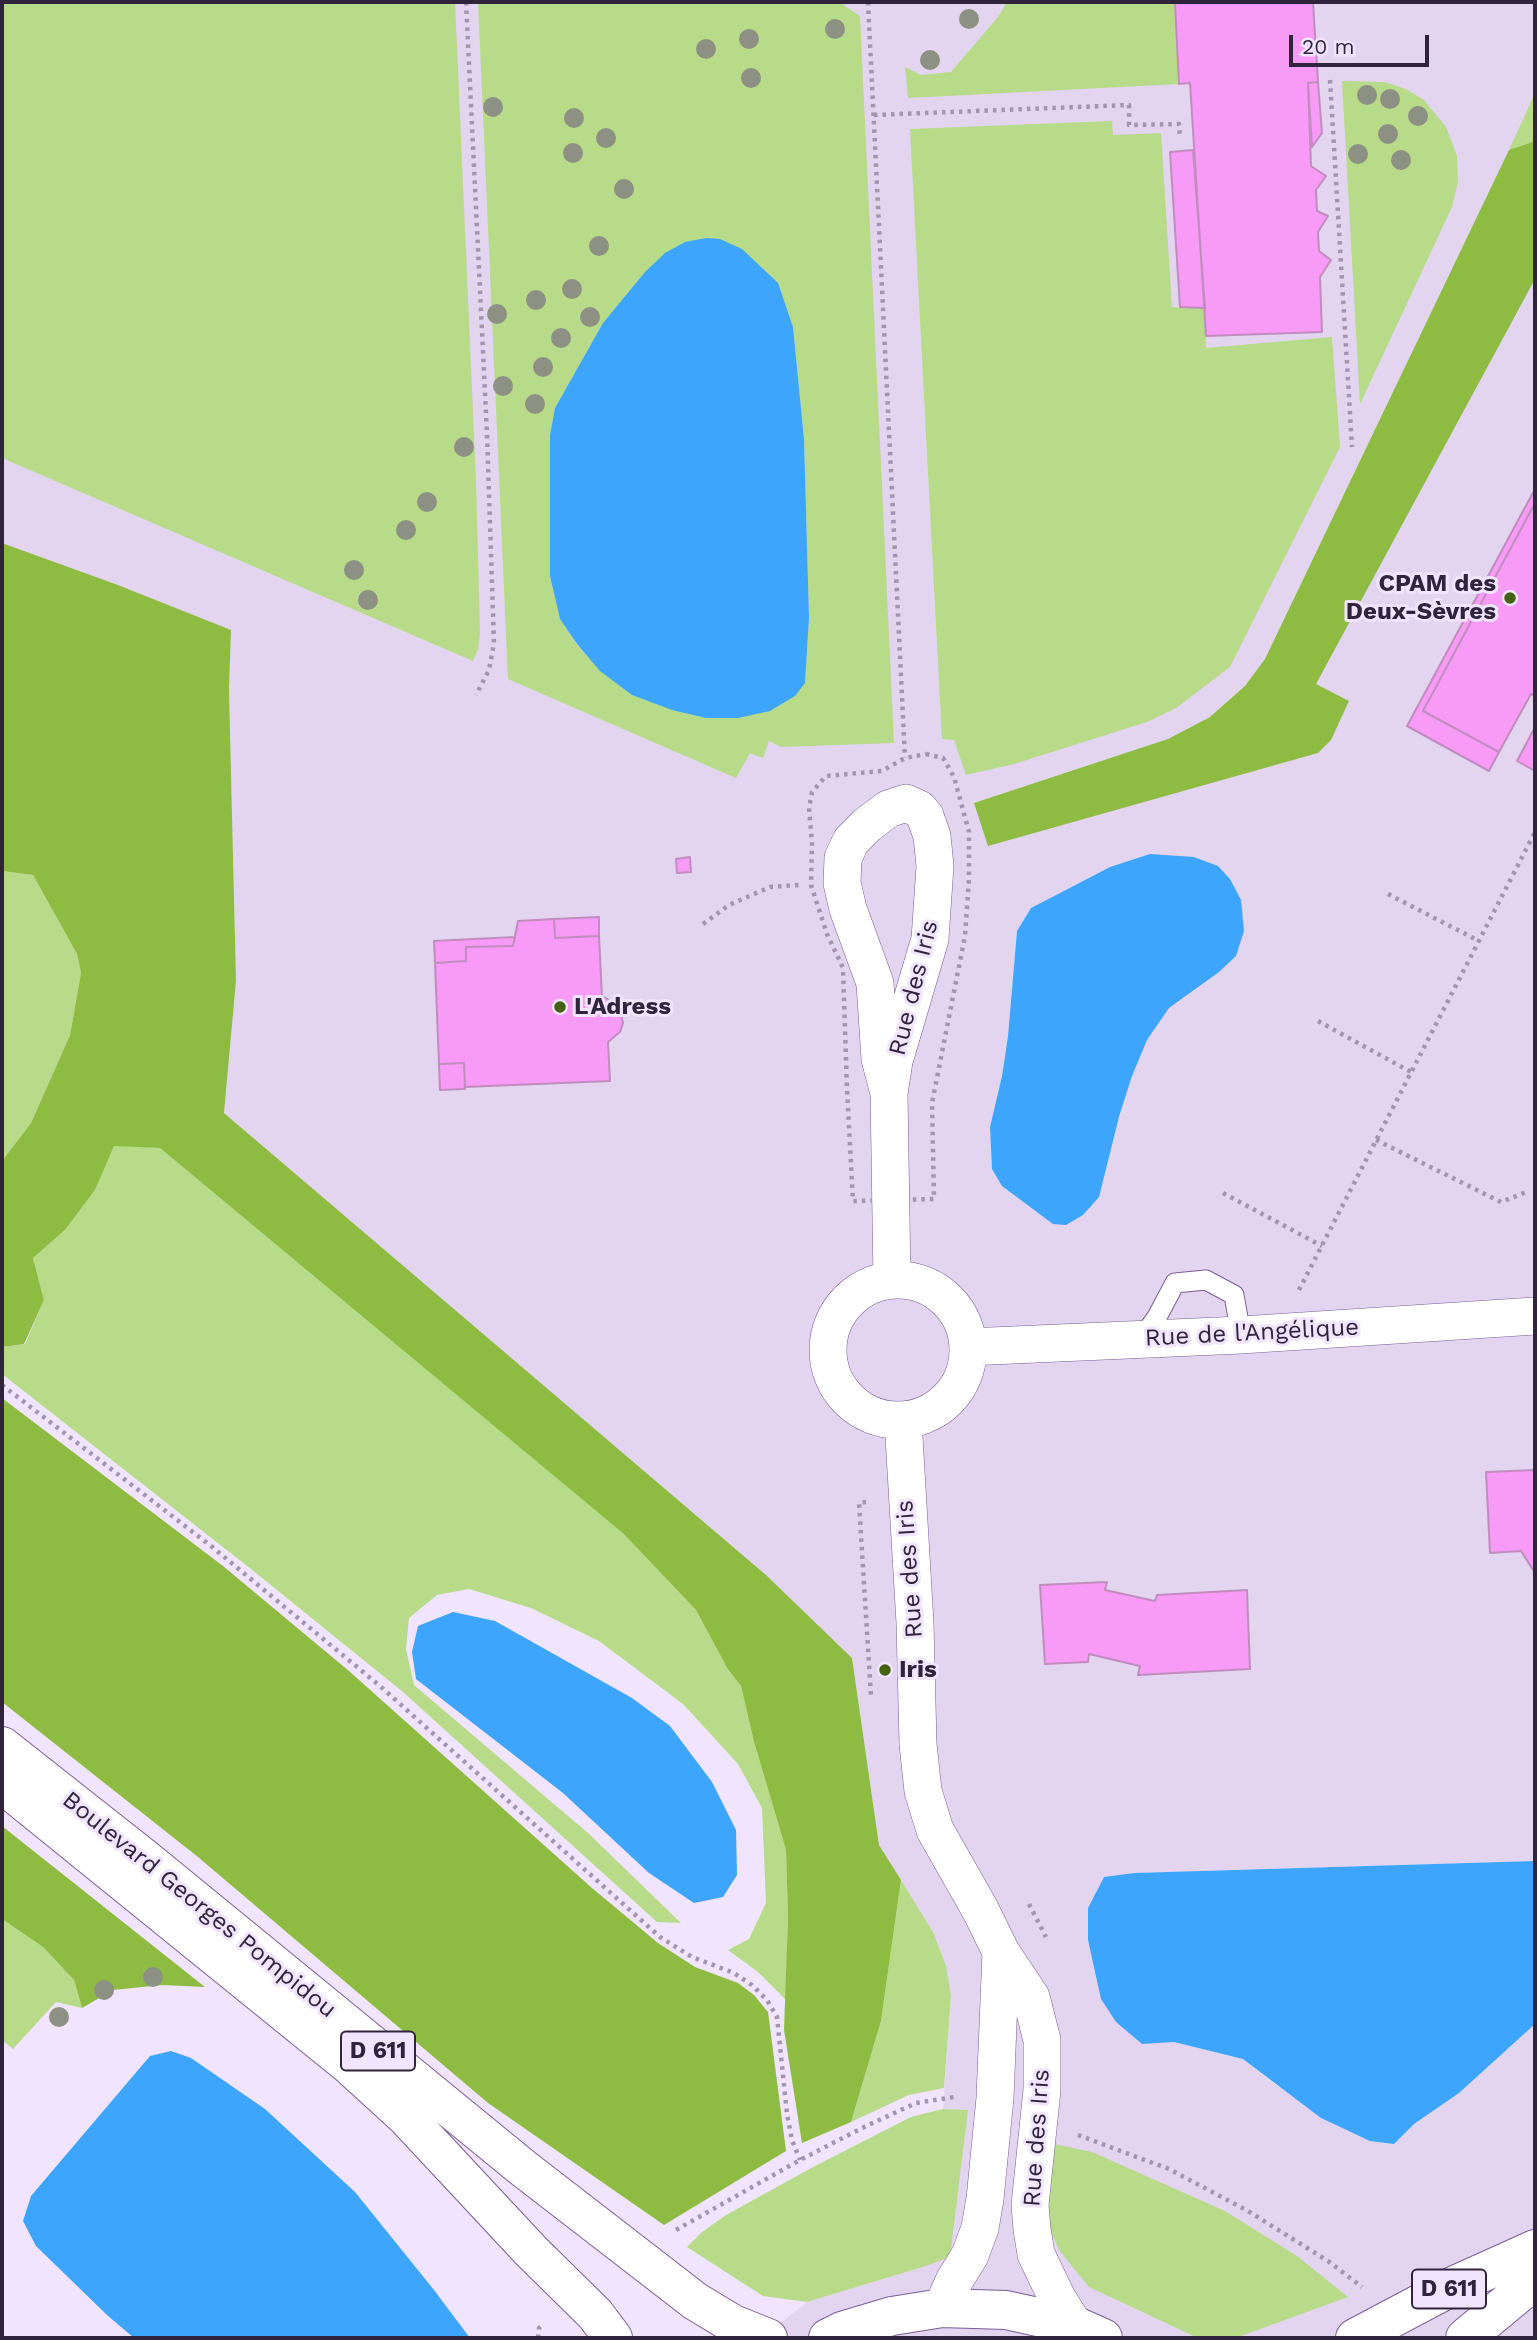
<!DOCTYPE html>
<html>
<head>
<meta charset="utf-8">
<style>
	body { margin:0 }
	#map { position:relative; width:1537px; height:2340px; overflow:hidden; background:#f1e4fe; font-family:"Work Sans",sans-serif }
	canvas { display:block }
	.frame { position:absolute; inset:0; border:4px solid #30243c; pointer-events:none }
	.scale { position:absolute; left:1289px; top:35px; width:140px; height:32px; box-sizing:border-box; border:4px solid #30243c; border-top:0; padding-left:9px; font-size:21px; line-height:24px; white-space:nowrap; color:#30243c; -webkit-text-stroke:5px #f1e4fe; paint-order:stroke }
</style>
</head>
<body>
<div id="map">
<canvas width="1537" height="2340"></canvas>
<div class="frame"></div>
<div class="scale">20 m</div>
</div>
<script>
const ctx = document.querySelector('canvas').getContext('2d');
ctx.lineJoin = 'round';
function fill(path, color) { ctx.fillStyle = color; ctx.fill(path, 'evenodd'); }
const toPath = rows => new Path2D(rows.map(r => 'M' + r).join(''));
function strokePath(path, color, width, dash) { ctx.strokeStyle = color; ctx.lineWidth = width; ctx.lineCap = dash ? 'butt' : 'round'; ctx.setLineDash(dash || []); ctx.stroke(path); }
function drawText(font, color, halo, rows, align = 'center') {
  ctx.font = font + ' "Work Sans",sans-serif'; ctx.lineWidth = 6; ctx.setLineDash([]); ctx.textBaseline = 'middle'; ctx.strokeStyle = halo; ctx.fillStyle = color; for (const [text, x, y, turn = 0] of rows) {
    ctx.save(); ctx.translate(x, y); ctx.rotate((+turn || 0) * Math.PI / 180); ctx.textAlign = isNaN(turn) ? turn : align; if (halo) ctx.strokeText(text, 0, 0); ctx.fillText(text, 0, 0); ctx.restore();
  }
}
fill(toPath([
	[2,2,1535,2,1535,1861,1134,1873,1104,1877,1088,1909,1088,1940,1117,2022,1142,2043,1174,2042,1243,2059,1277,2086,1394,2144,1414,2124,1459,2093,1535,2024,1535,2338,762,2338,807,2302,923,2267,968,2110,943,2109,951,1996,933,1932,879,1845,852,1658,766,1575,224,1113,236,981,229,689,231,630,118,585,2,543],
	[1194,857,1218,866,1230,879,1219,972,1169,1008,1147,1040,1132,1076,1109,1153,992,1169,990,1127,1002,1076,1008,1036,1017,931,1031,908,1110,867]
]), '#e3d5f0');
fill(toPath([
	[2,2,455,2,476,481,480,633,478,649,473,661,2,458],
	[478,2,839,2,860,16,894,743,781,747,769,741,763,758,750,753,736,778,508,679],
	[645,272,793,327,804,439,809,618,805,683,632,695,601,671,577,645,560,619,550,576,550,435,555,408,603,323],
	[1007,2,1175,2,1179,84,908,98,905,67,921,75,951,72,998,17],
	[1342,81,1385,82,1406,89,1424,100,1446,127,1457,156,1458,182,1452,207,1360,404],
	[1535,93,1535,141,1509,150],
	[1112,121,1113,135,1161,133,1172,307,1205,308,1206,348,1332,337,1340,447,1230,667,1176,708,1147,722,1014,764,966,775,954,740,942,739,910,129],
	[2,871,33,875,77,954,81,973,70,1035,31,1123,2,1161],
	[114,1145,160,1148,625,1534,696,1610,727,1668,741,1686,754,1742,786,1850,788,1917,786,2000,758,1972,728,1950,749,1939,766,1903,762,1808,738,1764,683,1704,599,1641,531,1608,469,1589,437,1595,409,1618,406,1649,414,1685,588,1833,681,1923,657,1922,403,1692,251,1569,2,1374,2,1347,25,1344,44,1300,33,1258,65,1230,95,1190],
	[901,1880,933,1932,946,1966,951,1996,944,2088,909,2095,851,2122,881,2021],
	[2,1919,43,1947,74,1980,82,2008,56,2002,13,2049,2,2040],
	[943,2109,968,2110,950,2257,923,2267,807,2302,763,2296,687,2247,702,2232,726,2215,815,2166,911,2117],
	[1054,2144,1092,2152,1225,2211,1297,2256,1348,2297,1241,2336,1198,2338,1089,2287,1059,2250,1051,2231,1048,2210]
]), '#b7db88');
fill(toPath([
	[1535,141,1535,279,1316,684,1349,701,1331,740,1318,753,988,846,974,803,1168,739,1210,717,1245,686,1265,659,1509,150],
	[2,543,118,585,231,630,229,689,236,981,224,1113,766,1575,852,1658,879,1845,901,1880,881,2021,851,2122,802,2143,784,2030,788,1917,786,1850,754,1742,741,1686,727,1668,696,1610,624,1534,160,1148,114,1146,95,1190,65,1230,33,1258,44,1300,24,1344,2,1347,2,1161,31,1123,70,1035,81,973,77,954,33,875,2,871],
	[2,1398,223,1566,349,1671,592,1888,658,1943,695,1967,738,1983,754,1995,768,2012,786,2151,664,2225,488,2103,198,1857,2,1702],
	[2,1826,205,1987,163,1985,113,1990,82,2008,74,1980,43,1947,2,1919]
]), '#8ebc42');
fill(toPath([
	[706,238,720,239,742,249,778,283,793,327,804,439,809,618,805,683,795,696,770,711,738,718,706,718,672,710,632,695,600,671,577,644,560,619,550,576,550,435,555,408,603,323,645,272,665,253,685,242],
	[1150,854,1194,857,1218,866,1230,879,1241,900,1244,931,1236,956,1219,972,1169,1008,1147,1040,1132,1076,1119,1117,1099,1197,1083,1215,1066,1225,1053,1224,1002,1186,992,1169,990,1127,1002,1076,1008,1036,1017,931,1031,908,1110,867],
	[453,1612,495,1621,632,1698,670,1726,712,1782,736,1830,737,1875,723,1897,694,1903,649,1873,563,1793,416,1679,412,1652,418,1626],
	[1535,1861,1535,2024,1459,2093,1414,2124,1394,2144,1370,2141,1321,2118,1243,2059,1174,2042,1142,2044,1116,2022,1101,1999,1088,1940,1088,1908,1104,1877,1134,1873],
	[171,2051,191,2058,265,2109,355,2192,434,2290,470,2338,134,2338,107,2315,36,2246,23,2221,31,2196,150,2056]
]), '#3da6fc');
const building = toPath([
	[1175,2,1313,2,1318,82,1308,83,1311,166,1326,176,1316,190,1317,211,1328,216,1318,232,1319,251,1331,260,1320,277,1322,332,1206,336,1190,83,1179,84,1175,2],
	[1318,82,1322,133,1312,147,1308,83,1318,82],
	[1193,150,1205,308,1180,307,1170,152,1193,150],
	[1535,489,1535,503,1423,711,1499,752,1489,771,1407,726,1535,489],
	[1535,503,1535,696,1531,694,1499,752,1423,711,1535,503],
	[1535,727,1535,771,1517,761,1535,727],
	[690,857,691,872,677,873,676,859,690,857],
	[599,917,599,936,555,938,554,919,599,917],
	[554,919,555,938,599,936,602,996,619,1006,623,1023,620,1032,608,1042,610,1081,465,1087,464,1063,439,1064,435,963,466,961,466,947,513,946,518,921,554,919],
	[515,937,513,946,466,947,466,961,435,963,434,941,515,937],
	[464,1063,465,1089,440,1090,439,1064,464,1063],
	[1535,1470,1535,1573,1521,1551,1490,1553,1486,1472,1535,1470],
	[1107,1582,1105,1590,1155,1601,1157,1595,1247,1590,1250,1669,1138,1675,1140,1666,1089,1654,1088,1662,1045,1664,1040,1585,1107,1582]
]);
fill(building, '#f79bf6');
strokePath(building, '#c08dbe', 2);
const service = toPath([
	[1141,1339,1157,1317,1175,1283,1206,1280,1234,1295,1241,1335]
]);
const minor = toPath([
	[889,1093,880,1059,875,983,848,909,842,883,843,858,851,841,867,825,888,809,906,803,919,809,925,816,932,836,935,866,930,939,894,1061,889,1093,892,1280],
	'828 1350a70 70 0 1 1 140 0a70 70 0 1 1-140 0Z',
	[968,1347,1241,1335,1535,1316],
	[903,1420,915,1623,918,1744,923,1791,935,1830,981,1911,1001,1952,1031,1997,1042,2040,1042,2090,1030,2205,1032,2229,1036,2254,1057,2298,1074,2325],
	[942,2308,954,2281,970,2255,980,2228,985,2199,995,2098,1001,1952]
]);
const primary = toPath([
	[2,1746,144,1858,523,2168,695,2301,733,2324,768,2338],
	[2,1784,349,2065,407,2118,531,2251,595,2314,613,2338],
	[828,2338,842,2331,892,2316,942,2308,1006,2310,1074,2325,1103,2338],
	[1355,2338,1455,2285,1535,2249],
	[1465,2338,1535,2280]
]);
strokePath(service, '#7a5d95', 21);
strokePath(minor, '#7a5d95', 38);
strokePath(primary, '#7a5d95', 40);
strokePath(toPath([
	[466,2,487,434,494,643,489,670,476,695],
	[868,2,905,758],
	[1330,80,1352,447],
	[874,115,1129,105,1129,125,1179,124,1180,138],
	[926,754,943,758,954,777,969,832,969,879,965,936,932,1103,934,1199,853,1201,847,1090,843,968,827,934,811,885,812,844,809,808,812,792,826,776,882,771,905,758,926,754],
	[1388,894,1479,941],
	[703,924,729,905,770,887,799,885],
	[1318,1021,1411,1072],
	[1376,1140,1501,1202,1529,1191],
	[1223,1193,1322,1246],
	[1299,1290,1535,832],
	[2,1385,211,1546,380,1686,660,1937,692,1957,734,1973,752,1985,767,2000,777,2017,787,2114,792,2140,800,2160],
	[866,1502,859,1503,871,1696],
	[1029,1904,1046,1937],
	[1078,2135,1169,2169,1248,2211,1328,2261,1362,2287],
	[676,2230,800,2160,862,2128,916,2103,954,2097],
	[538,2338,539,2328,544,2324]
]), '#a296af', 4.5, [3.5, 5]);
strokePath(service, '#fff', 19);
strokePath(minor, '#fff', 37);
strokePath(primary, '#fff', 38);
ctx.fillStyle = '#8d9183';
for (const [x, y] of [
	[969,19],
	[835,29],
	[749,39],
	[706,49],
	[930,60],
	[751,78],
	[1367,95],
	[1390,99],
	[493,107],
	[1418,116],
	[574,118],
	[1388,134],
	[606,138],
	[573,153],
	[1358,154],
	[1401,160],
	[624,189],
	[599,246],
	[572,289],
	[536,300],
	[497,314],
	[590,317],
	[561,338],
	[543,367],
	[503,386],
	[535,404],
	[464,447],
	[427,502],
	[406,530],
	[354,570],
	[368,600],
	[153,1977],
	[104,1990],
	[59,2017]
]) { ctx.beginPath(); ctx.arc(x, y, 10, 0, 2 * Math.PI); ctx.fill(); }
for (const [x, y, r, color] of [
	[1510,598,7,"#456112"],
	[560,1007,7,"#456112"],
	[885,1670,7,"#456112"]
]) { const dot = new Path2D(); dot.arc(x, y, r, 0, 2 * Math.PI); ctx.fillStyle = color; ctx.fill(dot); strokePath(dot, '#f1e4fe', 2.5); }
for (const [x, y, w] of [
	[378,2051,74],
	[1449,2289,74]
]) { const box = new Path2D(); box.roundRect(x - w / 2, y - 19.5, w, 39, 5); ctx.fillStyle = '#f1e4fe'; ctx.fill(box); strokePath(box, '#30243c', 2); }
drawText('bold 23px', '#30243c', null, [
	["D 611",378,2051],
	["D 611",1449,2289]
]);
drawText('bold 24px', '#30243c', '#f1e4fe', [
	["CPAM des",1496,584,"right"],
	["Deux-Sèvres",1496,612,"right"],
	["L'Adress",574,1007],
	["Iris",899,1670]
], 'left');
drawText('24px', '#30243c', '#f1e4fe', [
	["Rue des Iris",914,988,-76],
	["Rue de l'Angélique",1252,1333,-3],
	["Rue des Iris",910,1569,-94],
	["Boulevard Georges Pompidou",199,1905,39],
	["Rue des Iris",1037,2138,-86]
]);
</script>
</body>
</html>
